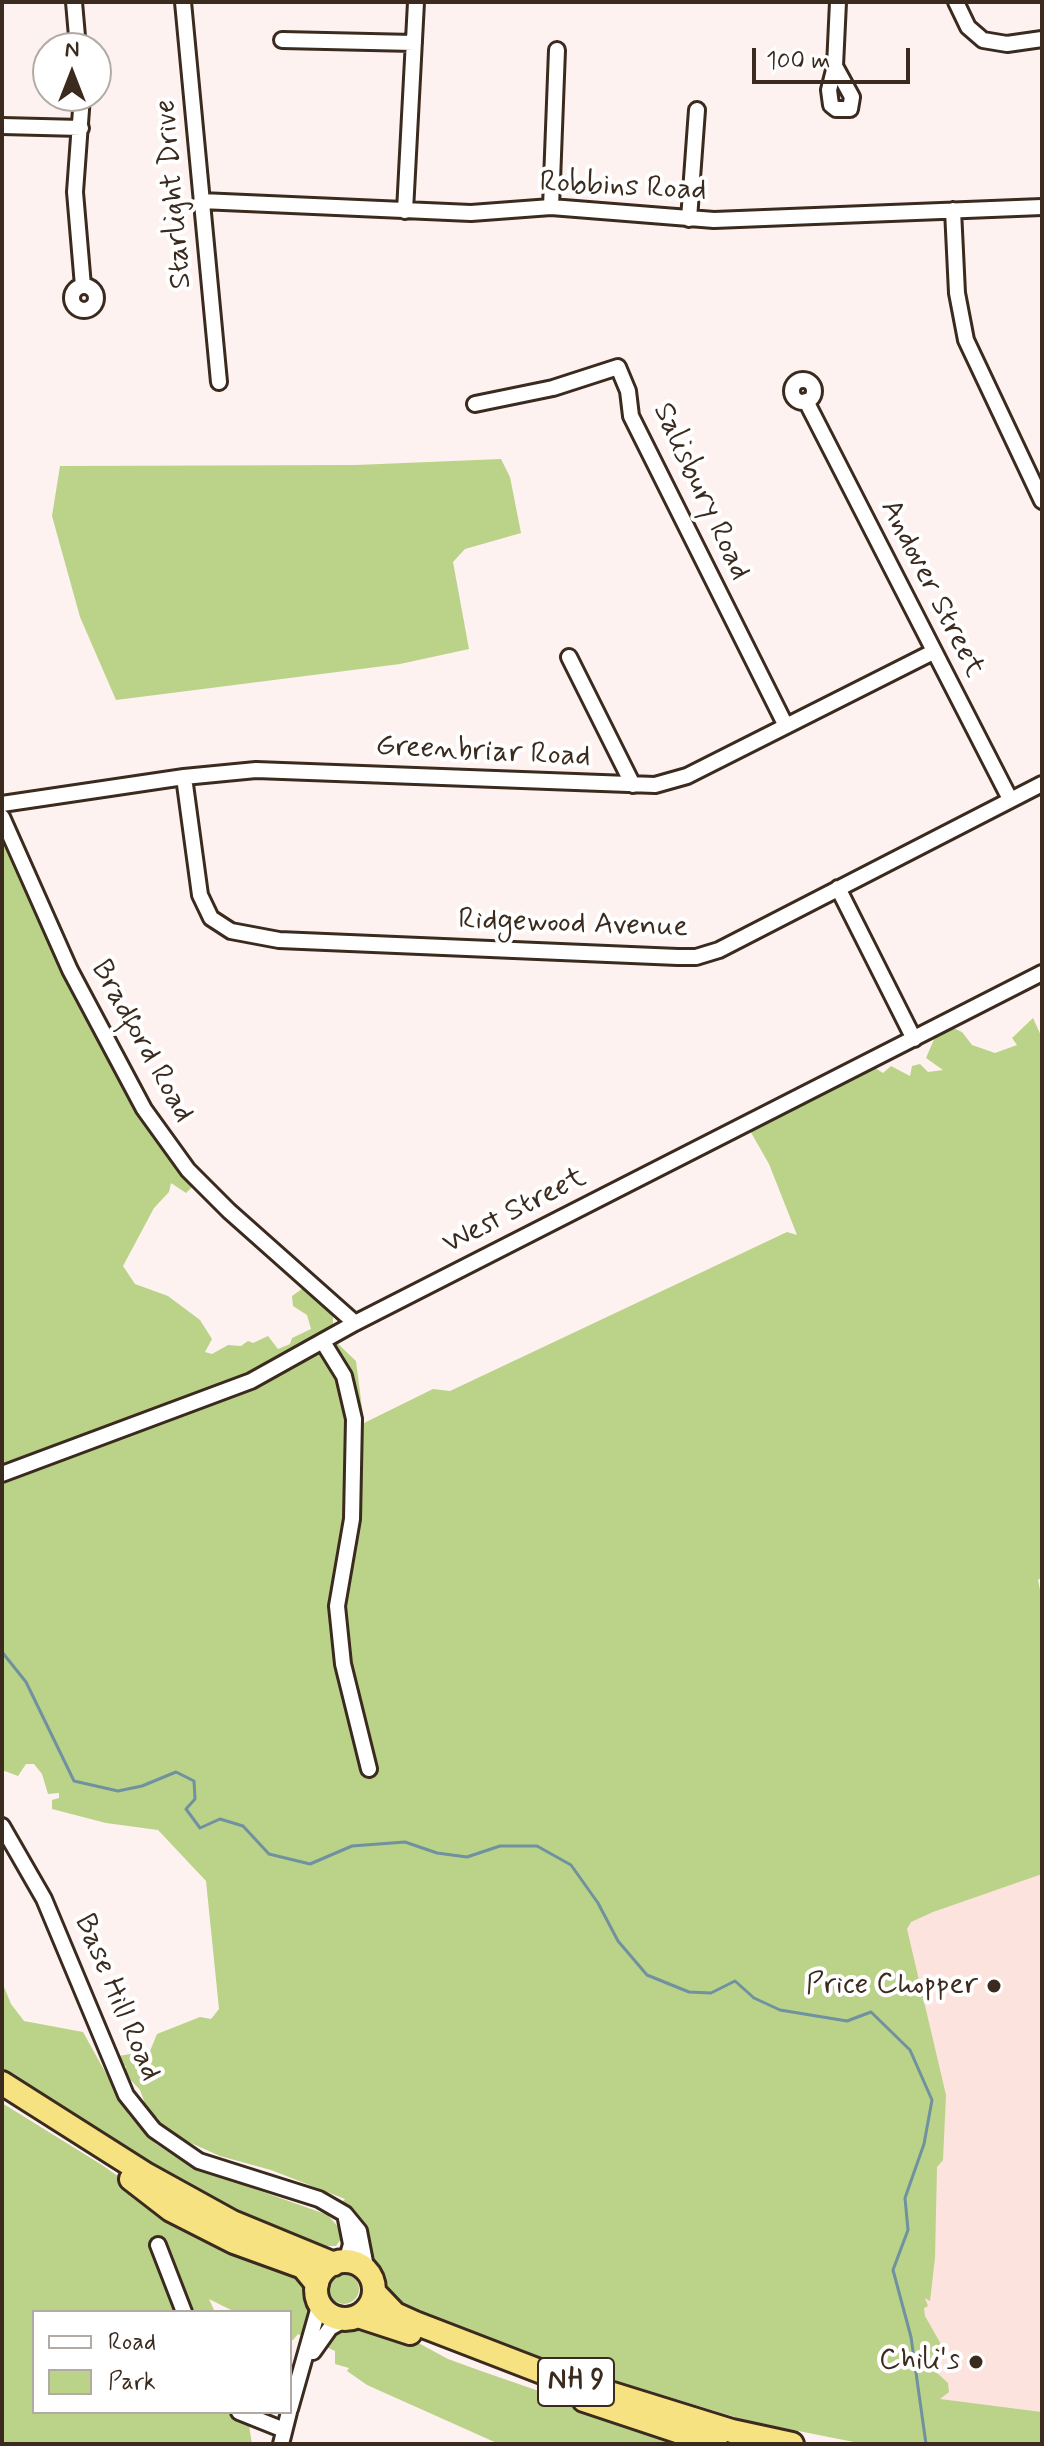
<!DOCTYPE html>
<html>
<head>
<meta charset="utf-8">
<style>
	body { margin:0 }
	#map { position:relative; width:1044px; height:2446px; overflow:hidden; background:#fef2f0; font-family:Mynerve,sans-serif }
	canvas { display:block }
	.frame { position:absolute; inset:0; border:4px solid #3b2a1e; pointer-events:none }
	.legend { position:absolute; left:32px; top:2310px; width:260px; height:104px; box-sizing:border-box; background:#fff; border:2px solid #b1aaa5; margin:0; padding:10px 14px; list-style:none; font-size:24px; color:#3b2a1e }
	.legend li { display:flex; align-items:center; gap:16px; height:40px }
	.legend b { width:40px; border:2px solid #b1aaa5 }
	.north { position:absolute; left:32px; top:32px; width:80px; height:80px; box-sizing:border-box; background:#fff; border:2px solid #b1aaa5; border-radius:50%; rotate:0deg; font-size:22px; font-weight:700; line-height:32px; text-align:center; color:#3b2a1e }
	.north::after { content:''; display:block; margin:auto; width:28px; height:36px; background:#3b2a1e; clip-path:polygon(50% 0,100% 100%,50% 72%,0 100%) }
	.scale { position:absolute; left:752px; top:48px; width:158px; height:36px; box-sizing:border-box; border:4px solid #3b2a1e; border-top:0; padding-left:10px; font-size:24px; line-height:28px; white-space:nowrap; color:#3b2a1e; -webkit-text-stroke:6px #fff; paint-order:stroke }
</style>
</head>
<body>
<div id="map">
<canvas width="1044" height="2446"></canvas>
<div class="frame"></div>
<ul class="legend">
<li><b style="height:10px;background:#fff"></b>Road</li>
<li><b style="height:22px;background:#bbd289"></b>Park</li>
</ul>
<div class="north">N</div>
<div class="scale">100 m</div>
</div>
<script>
const ctx = document.querySelector('canvas').getContext('2d');
ctx.lineJoin = 'round';
function fill(path, color) { ctx.fillStyle = color; ctx.fill(path, 'evenodd'); }
const toPath = rows => new Path2D(rows.map(r => 'M' + r).join(''));
function strokePath(path, color, width, dash) { ctx.strokeStyle = color; ctx.lineWidth = width; ctx.lineCap = dash ? 'butt' : 'round'; ctx.setLineDash(dash || []); ctx.stroke(path); }
function drawText(font, color, halo, rows, align = 'center') {
  ctx.font = font + ' Mynerve,sans-serif'; ctx.lineWidth = 8; ctx.setLineDash([]); ctx.textBaseline = 'middle'; ctx.strokeStyle = halo; ctx.fillStyle = color; for (const [text, x, y, turn = 0] of rows) {
    ctx.save(); ctx.translate(x, y); ctx.rotate((+turn || 0) * Math.PI / 180); ctx.textAlign = isNaN(turn) ? turn : align; if (halo) ctx.strokeText(text, 0, 0); ctx.fillText(text, 0, 0); ctx.restore();
  }
}
fill(toPath([
	[1042,1868,1042,2412,921,2397,896,1921]
]), '#fde3de');
fill(toPath([
	[501,459,510,477,521,533,465,549,453,562,469,649,400,664,116,700,80,617,52,516,60,466,356,465],
	[2,825,63,971,118,1079,195,1184,186,1193,171,1183,169,1192,154,1208,123,1266,135,1284,168,1296,200,1320,212,1339,205,1352,212,1354,228,1345,241,1346,248,1341,253,1343,268,1336,278,1349,290,1344,292,1338,311,1329,307,1315,293,1306,292,1296,306,1286,333,1315,333,1327,245,1380,2,1463],
	[1033,1018,1042,1038,1042,1577,1038,1580,1042,1600,1042,1874,933,1912,911,1922,907,1929,946,2095,943,2160,937,2167,935,2258,930,2301,925,2298,928,2306,924,2308,925,2316,942,2346,937,2373,948,2383,949,2392,940,2399,1042,2412,1042,2444,864,2444,748,2421,498,2345,397,2307,379,2289,365,2233,351,2209,342,2202,345,2199,271,2170,220,2156,164,2131,158,2118,149,2114,140,2090,126,2075,126,2066,118,2064,118,2056,150,2051,157,2034,200,2017,211,2019,219,2009,206,1881,158,1830,106,1823,52,1809,52,1800,59,1798,59,1793,48,1794,42,1774,34,1764,26,1764,18,1776,2,1770,2,1481,174,1419,336,1342,356,1361,364,1423,433,1389,450,1391,787,1232,797,1235,769,1164,749,1129,872,1066,883,1073,891,1066,910,1076,912,1066,920,1064,928,1072,943,1070,926,1058,938,1030,949,1026,962,1032,972,1045,995,1053,1017,1045,1012,1038],
	[2,1982,11,2004,24,2021,83,2032,129,2115,156,2144,190,2166,328,2215,338,2227,341,2239,336,2246,302,2246,176,2181,2,2076],
	[2,2103,102,2165,165,2209,271,2258,308,2284,313,2301,307,2338,298,2334,293,2340,290,2340,290,2312,235,2312,209,2299,215,2312,34,2312,34,2412,247,2412,252,2444,2,2444],
	'329 2289a15 15 0 1 1 30 0a15 15 0 1 1-30 0Z',
	[363,2321,400,2333,448,2359,481,2371,692,2444,499,2444,367,2385,347,2371,349,2368,335,2364,335,2351,322,2345,340,2325]
]), '#bbd289');
strokePath(toPath([
	[2,1652,26,1682,74,1781,118,1791,142,1786,176,1772,194,1781,195,1799,186,1809,200,1828,220,1819,243,1826,269,1854,310,1864,352,1846,405,1842,437,1853,467,1857,500,1846,537,1846,571,1865,598,1903,618,1941,647,1975,689,1992,711,1993,735,1981,754,1998,780,2010,847,2021,871,2012,910,2050,932,2100,924,2144,905,2198,908,2230,893,2270,911,2337,926,2444]
]), '#7091a0', 3);
const minor = toPath([
	[74,2,78,48],
	[183,2,219,382],
	[956,2,968,27,983,40,1007,44,1042,39],
	[282,40,414,43],
	[835,66,852,97,850,109,836,109,831,105,829,90,835,66],
	[835,66,838,2],
	[82,96,75,192,83,286],
	[2,126,81,128],
	[201,201,471,213,551,207,714,220,1042,207],
	[551,207,557,50],
	[953,210,957,293,966,340,1042,501],
	[405,211,416,2],
	[689,219,697,110],
	'72 298a12 12 0 1 1 24 0a12 12 0 1 1-24 0Z',
	'792 391a11 11 0 1 1 22 0a11 11 0 1 1-22 0Z',
	[806,401,1010,799],
	[475,404,553,388,618,367,628,391,631,416,786,726],
	[569,657,633,785],
	[184,777,200,895,211,918,231,931,279,940,678,957,696,957,719,950,1042,784],
	[2,804,184,777,256,770,655,785,687,776,933,652],
	[2,817,70,970,144,1109,188,1170,229,1211,355,1323],
	[838,888,914,1039],
	[323,1342,344,1376,354,1419,352,1519,337,1606,343,1664,369,1769],
	[2,1474,251,1381,355,1323,1042,973],
	[2,1826,44,1899,126,2095,154,2130,199,2161,319,2199,345,2214,359,2231,367,2272],
	[346,2219,351,2244,346,2262],
	[158,2245,184,2312],
	[313,2352,330,2328,346,2319],
	[290,2409,320,2303],
	[239,2412,284,2430],
	[281,2444,289,2412]
]);
const highway = toPath([
	[2,2083,147,2175,232,2222,334,2264],
	[131,2179,171,2210,234,2242,303,2267,317,2284],
	'316 2290a29 29 0 1 1 58 0a29 29 0 1 1-58 0Z',
	[374,2292,395,2314,415,2323,542,2372,732,2431,792,2444],
	[358,2316,410,2333],
	[584,2400,716,2444]
]);
strokePath(minor, '#3b2a1e', 20);
strokePath(highway, '#3b2a1e', 28);
strokePath(minor, '#fff', 14);
strokePath(highway, '#f7e281', 22);
for (const [x, y, r, color] of [
	[994,1986,8,"#3b2a1e"],
	[976,2362,8,"#3b2a1e"]
]) { const dot = new Path2D(); dot.arc(x, y, r, 0, 2 * Math.PI); ctx.fillStyle = color; ctx.fill(dot); strokePath(dot, '#fff', 3); }
for (const [x, y, w] of [
	[576,2382,76]
]) { const box = new Path2D(); box.roundRect(x - w / 2, y - 24, w, 48, 6); ctx.fillStyle = '#fff'; ctx.fill(box); strokePath(box, '#3b2a1e', 2); }
drawText('bold 28px', '#3b2a1e', null, [
	["NH 9",576,2382]
]);
drawText('30px', '#3b2a1e', '#fff', [
	["Robbins Road",623,188,3],
	["Starlight Drive",175,194,-95],
	["Salisbury Road",700,492,65],
	["Andover Street",931,589,63],
	["Greenbriar Road",483,753,3],
	["Ridgewood Avenue",573,925,2],
	["Bradford Road",141,1042,61],
	["West Street",515,1212,-27],
	["Base Hill Road",116,1998,67]
]);
drawText('30px', '#3b2a1e', '#fff', [
	["Price Chopper",978,1986],
	["Chili's",960,2362]
], 'right');
</script>
</body>
</html>
